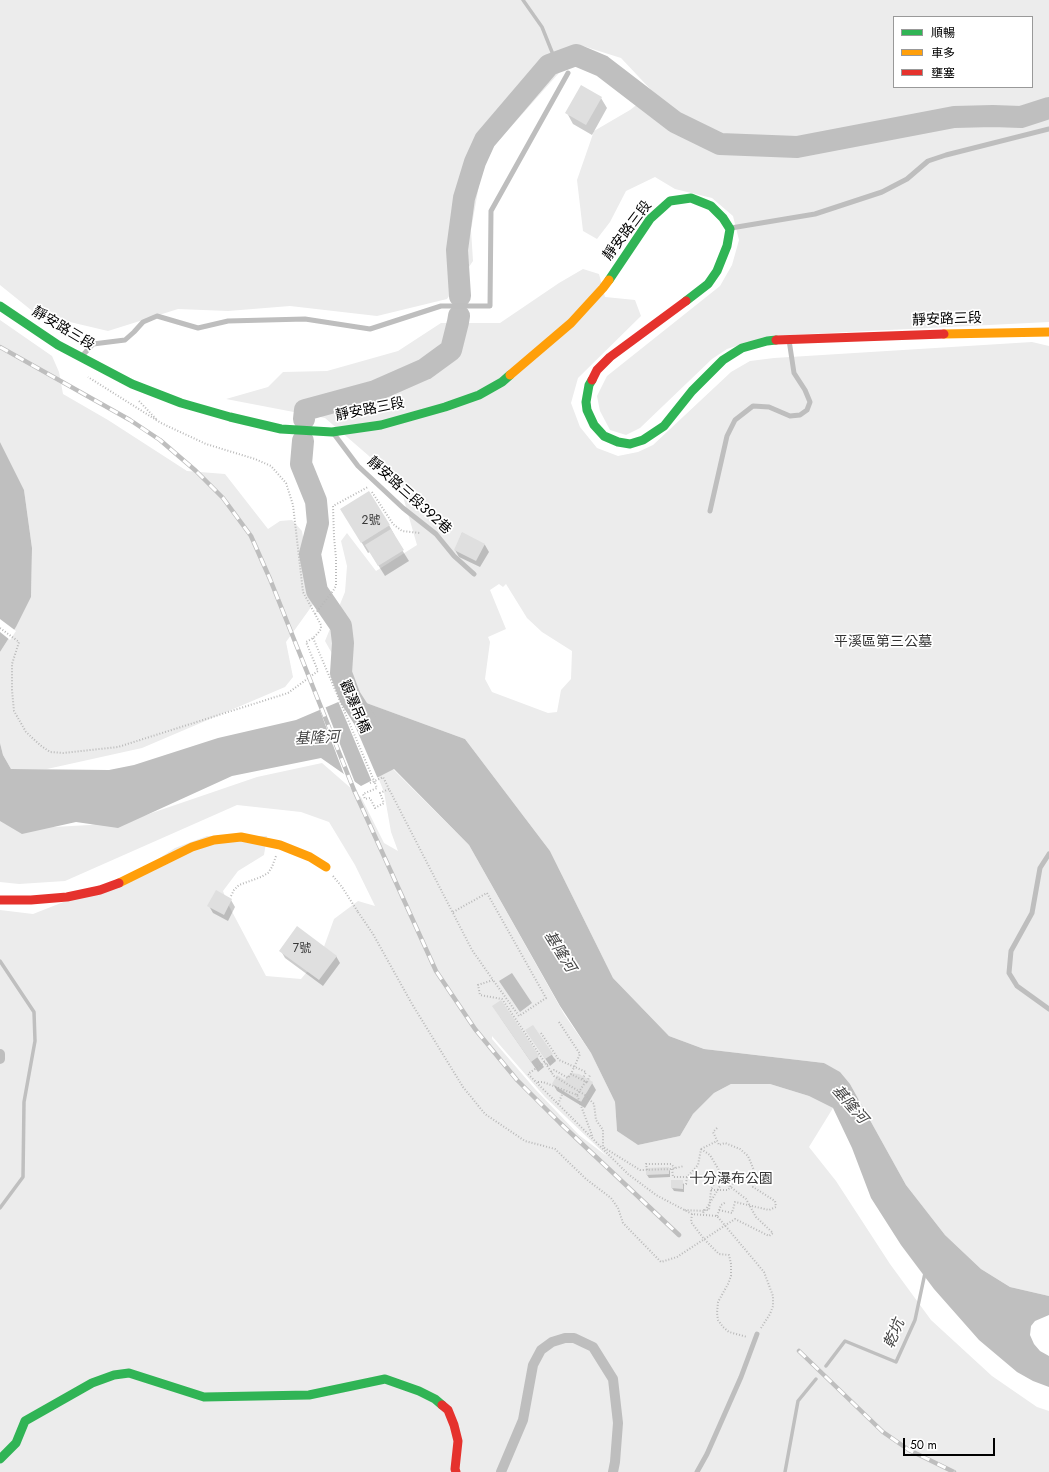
<!DOCTYPE html>
<meta charset="utf-8">
<style>
body{margin:0}
#map{position:relative;width:1049px;height:1472px;overflow:hidden;background:#fff;font-family:Jost,"Noto Sans TC",sans-serif}
canvas{display:block}
.legend{position:absolute;left:893px;top:16px;width:140px;height:72px;box-sizing:border-box;background:#fff;border:1px solid #999;margin:0;padding:5px 7px;list-style:none;font-size:12px;color:#000}
.legend li{display:flex;align-items:center;gap:8px;height:20px}
.legend b{width:20px;border:1px solid #999}
.scale{position:absolute;left:903px;top:1438px;width:92px;height:18px;box-sizing:border-box;border:2px solid #000;border-top:0;padding-left:5px;font-size:12px;line-height:14px;white-space:nowrap;color:#000;-webkit-text-stroke:3px #fff;paint-order:stroke}
</style>
<div id="map">
<canvas width="1049" height="1472"></canvas>
<ul class="legend">
<li><b style="height:5px;background:#30b455"></b>順暢</li>
<li><b style="height:5px;background:#ff9f0a"></b>車多</li>
<li><b style="height:5px;background:#e5322d"></b>壅塞</li>
</ul>
<div class="scale">50 m</div>
</div>
<script>
const ctx = document.querySelector('canvas').getContext('2d');
ctx.lineJoin = 'round';
function paint(path, color) { ctx.fillStyle = color; ctx.fill(path, 'evenodd'); }
const poly = rows => new Path2D(rows.map(r => 'M' + r).join(''));
function strokePath(path, color, width, dash) { ctx.strokeStyle = color; ctx.lineWidth = width; ctx.lineCap = dash ? 'butt' : 'round'; ctx.setLineDash(dash || []); ctx.stroke(path); }
function drawText(font, color, halo, rows, align = 'center') {
  ctx.font = font + ' Jost,"Noto Sans TC",sans-serif'; ctx.lineWidth = 3.5; ctx.setLineDash([]); ctx.textBaseline = 'middle'; ctx.strokeStyle = halo; ctx.fillStyle = color; for (const [text, x, y, turn = 0] of rows) {
    ctx.save(); ctx.translate(x, y); ctx.rotate((+turn || 0) * Math.PI / 180); ctx.textAlign = isNaN(turn) ? turn : align; if (halo) ctx.strokeText(text, 0, 0); ctx.fillText(text, 0, 0); ctx.restore();
  }
}
const green = poly([
 [0,0,1049,0,1049,322,768,336,727,349,712,359,640,428,626,435,610,430,600,411,597,396,607,376,720,286,732,265,739,240,733,216,712,198,675,189,655,177,626,191,610,222,597,239,583,231,577,180,594,131,630,110,653,92,621,58,583,46,484,157,471,230,473,261,447,299,377,316,290,306,228,311,178,309,108,331,36,314,0,285],
 [894,17,1032,17,1032,87,894,87],
 [583,269,599,274,605,297,635,300,641,316,578,378,571,403,580,427,597,448,618,456,638,452,653,445,731,372,750,361,774,358,1032,342,1049,346,1049,1296,1010,1287,981,1269,945,1235,906,1185,850,1084,824,1063,704,1049,669,1036,613,978,550,851,465,739,358,700,325,641,345,592,347,566,341,541,347,533,376,571,417,545,402,493,369,456,325,418,226,399,268,387,283,372,327,371,398,351,441,323,500,323,559,283],
 [499,584,503,587,506,584,527,618,542,632,572,651,571,679,561,690,557,712,548,713,492,692,485,679,490,642,488,637,506,629,490,590],
 [0,320,52,356,59,372,63,394,108,420,187,471,225,474,268,529,280,521,292,520,302,531,314,603,286,642,293,677,285,687,142,748,47,769,11,769,3,755,0,743,0,652,16,627,31,597,32,548,24,490,0,442],
 [322,763,361,797,384,843,398,851,391,832,384,792,378,777,393,769,469,845,564,1014,591,1053,615,1102,617,1131,638,1145,680,1136,693,1114,714,1093,731,1084,770,1084,809,1096,833,1108,809,1147,836,1181,890,1264,931,1320,992,1376,1037,1407,1049,1411,1049,1472,0,1472,0,910,33,914,94,890,149,865,175,848,207,836,267,836,264,855,238,871,223,891,228,904,266,976,301,979,321,955,334,919,358,901,375,906,355,865,329,822,301,812,237,805,65,881,19,884,0,882,0,820,53,827,90,825,140,817,257,777],
 [492,1036,545,1097,608,1157,579,1135,535,1089,492,1039]
]);
const water = poly([
 [0,442,24,490,32,548,31,597,16,627,0,652],
 [350,697,465,739,550,851,613,978,669,1036,704,1049,824,1063,840,1072,850,1084,906,1185,945,1235,981,1269,1010,1287,1049,1296,1049,1315,1035,1321,1031,1326,1030,1335,1034,1344,1040,1351,1049,1356,1049,1387,1033,1381,1017,1372,979,1340,934,1289,901,1245,871,1198,852,1148,833,1108,809,1096,770,1084,731,1084,714,1093,693,1114,680,1136,638,1145,617,1131,615,1102,591,1053,560,1006,469,845,394,769,361,786,321,758,232,776,118,828,76,822,22,834,0,821,0,743,3,755,11,769,109,770,134,765,218,738,296,720],
 [512,973,532,1003,520,1012,499,981]
]);
const pier = poly([
 [0,619,16,631,10,640,0,632],
 [343,698,378,779,372,782,338,701],
 [325,706,356,785,345,777,319,708]
]);
const shadow = poly([
 [601,98,607,108,592,135,573,124,567,113],
 [348,520,389,525,395,536,394,537,409,561,385,576,370,552,368,553],
 [462,533,485,545,489,552,480,567,459,557,455,550],
 [231,900,235,907,228,921,213,913,209,906],
 [281,951,336,956,340,963,323,986,285,958],
 [500,1002,544,1067,538,1072,500,1017],
 [531,1037,552,1055,556,1061,550,1066],
 [565,1081,592,1083,596,1090,585,1108,557,1091,553,1084],
 [668,1168,670,1171,670,1177,649,1178,647,1175,647,1169],
 [682,1181,684,1185,684,1192,674,1191,672,1188]
]);
const stream = poly([
 [523,0,542,27,556,62],
 [0,961,34,1012,35,1041,24,1102,23,1177,0,1208],
 [826,1366,845,1341,896,1362,915,1320,925,1273],
 [785,1472,798,1401,816,1379]
]);
const river = poly([
 [460,296,457,250,464,198,475,162,485,140,549,65,576,55,602,66,675,122,720,144,797,147,954,117,993,116,1021,117,1049,108],
 [304,419,305,410,375,391,425,369,451,350,458,322,459,316],
 [303,441,301,464,316,501,318,523,310,554,317,591,341,626,343,643,341,673,350,697,366,722]
]);
const building = poly([
 [581,85,602,97,586,125,565,113],
 [369,491,390,525,361,543,340,509],
 [391,529,404,550,378,566,365,545],
 [462,532,485,544,476,561,454,550],
 [216,890,232,899,224,915,207,906],
 [297,926,337,956,319,980,279,951],
 [501,1000,539,1056,531,1062,492,1006],
 [533,1025,553,1054,545,1059,525,1030],
 [572,1073,579,1074,593,1082,581,1102,552,1084,557,1075,565,1080,567,1076],
 [669,1167,669,1174,646,1175,646,1168],
 [671,1180,683,1180,683,1189,671,1188]
]);
const path = poly([
 [139,401,157,420],
 [372,492,393,524,402,531,420,533],
 [315,614,333,591,336,586,336,558,334,537,333,506,368,487],
 [0,628,19,642,12,664,12,690,14,711,26,732,40,745,50,752,63,753,118,747,288,693,318,671,306,642,313,638,318,633,321,629,321,625,303,592,293,505,286,483,271,466,255,459,206,444,161,423,88,377],
 [370,783,383,777,389,789],
 [375,783,377,788,363,794,365,799,370,798,375,808,384,803,380,793,389,789,472,950,493,980,478,985,480,995,502,999,554,1076,585,1095,594,1104,596,1120,603,1130,603,1147,640,1170,672,1169,684,1166],
 [333,876,342,887,358,912],
 [231,896,234,890,239,885,261,877,268,873,272,867,276,856],
 [453,912,487,893,546,998,519,1016,493,980],
 [559,1022,580,1054,571,1074],
 [541,1033,559,1060,586,1072,582,1080],
 [545,1062,528,1074,628,1174,656,1195,692,1214,717,1216,764,1272,773,1296,773,1306,770,1314,761,1328],
 [547,1065,557,1058],
 [551,1072,554,1070,568,1078,571,1074,588,1083],
 [538,1082,543,1082,577,1095,593,1138],
 [587,1082,590,1075],
 [577,1095,586,1081],
 [558,1104,564,1090],
 [717,1128,713,1132,719,1145,725,1143,740,1149,748,1156,758,1180,753,1187,775,1201,776,1207,769,1210,735,1202,732,1213,719,1210],
 [701,1149,710,1155,720,1172,711,1190,709,1210,704,1210,703,1215],
 [701,1149,717,1141],
 [672,1169,673,1177,687,1177,698,1165,701,1149],
 [647,1170,646,1164,671,1164,675,1168],
 [720,1172,735,1181],
 [683,1185,686,1184,687,1177],
 [711,1190,728,1190,735,1181,754,1172],
 [692,1214,691,1222,704,1239,719,1254,729,1255,731,1264,731,1276,728,1284,718,1302,717,1313,718,1320,723,1327,729,1332,747,1337],
 [717,1216,721,1205,726,1202]
]);
const lane = poly([
 [731,228,815,214,882,192,907,179,928,161,946,155,1049,129],
 [82,356,93,344,125,340,134,332,143,322,157,316,198,328,228,321,305,319,370,329,441,306,490,306,491,211,568,73],
 [334,434,358,466,403,508,436,534,454,556,474,574],
 [710,511,727,436,735,420,753,406,769,407,790,416,800,415,807,410,810,402,805,390,794,373,789,340],
 [1049,854,1040,868,1032,913,1011,951,1009,973,1017,986,1049,1009],
 [697,1472,707,1454,741,1377,757,1334]
]);
const street = poly([
 [0,1054,0,1059],
 [501,1472,523,1420,533,1365,541,1350,552,1342,565,1338,574,1338,593,1347,613,1379,618,1423,615,1462,613,1472]
]);
const fast = poly([
 [609,280,650,219,670,201,691,198,711,206,723,218,730,229,727,246,717,271,708,284,686,301],
 [0,306,58,345,132,384,181,403,230,417,281,429,332,432,381,425,445,407,479,395,502,382,510,375],
 [592,380,589,385,586,402,587,410,594,425,604,436,618,442,630,444,643,440,664,426,692,391,723,360,742,348,767,341,776,340],
 [0,1459,16,1443,25,1421,92,1383,114,1375,129,1373,204,1397,309,1395,385,1379,419,1391,435,1399,442,1405]
]);
const slow = poly([
 [944,334,1049,332],
 [510,375,571,323,603,288,609,280],
 [119,883,192,847,214,840,241,837,280,845,310,857,326,867]
]);
const jam = poly([
 [776,340,944,334],
 [592,380,597,370,610,357,686,301],
 [0,900,31,900,67,897,100,890,119,883],
 [442,1405,448,1410,454,1425,458,1441,455,1469,456,1472]
]);
const rail = poly([
 [0,347,130,420,160,440,196,471,223,498,251,536,270,579,354,790,436,971,475,1029,517,1080,560,1123,679,1235],
 [799,1351,883,1432,909,1450,954,1472]
]);
const pathBridge = poly([
 [313,638,375,783],
 [358,912,373,934,412,1004,463,1087,485,1114,525,1141,555,1149,586,1179,611,1198,618,1208,623,1223,661,1262,677,1257,735,1219,769,1236,773,1233,756,1217,746,1199,723,1181,705,1211,683,1210]
]);
const numberNames = [
 ["2號",371,521],
 ["7號",302,949]
];
const streetNames = [
 ["靜安路三段",628,231,-53],
 ["靜安路三段",947,320,-2],
 ["靜安路三段",63,329,31],
 ["靜安路三段",370,410,-11],
 ["靜安路三段392巷",409,496,42],
 ["觀瀑吊橋",354,707,67]
];
const parkNames = [
 ["平溪區第三公墓",883,643],
 ["十分瀑布公園",731,1180]
];
const waterNames = [
 ["基隆河",317,739,-3],
 ["基隆河",559,952,58],
 ["基隆河",849,1105,49],
 ["乾坑",895,1334,-67]
];
paint(green, '#ececec');
paint(water, '#bfbfbf');
paint(pier, '#fff');
paint(shadow, '#0003');
strokePath(stream, '#bfbfbf', 3.5);
strokePath(river, '#bfbfbf', 22);
paint(building, '#dfdfdf');
strokePath(path, '#b9b9b9', 2, [1, 2]);
strokePath(lane, '#bebebe', 5);
strokePath(street, '#bebebe', 10);
strokePath(fast, '#30b455', 9);
strokePath(slow, '#ff9f0a', 9);
strokePath(jam, '#e5322d', 9);
strokePath(rail, '#bebebe', 4.5);
strokePath(rail, '#fff', 3, [9]);
strokePath(pathBridge, '#b9b9b9', 2, [1, 2]);
drawText('12px', '#383838', null, numberNames);
drawText('14px', '#000', '#fff', streetNames);
drawText('14px', '#333', '#fff', parkNames);
drawText('italic 15px', '#444', '#fff', waterNames);
</script>
